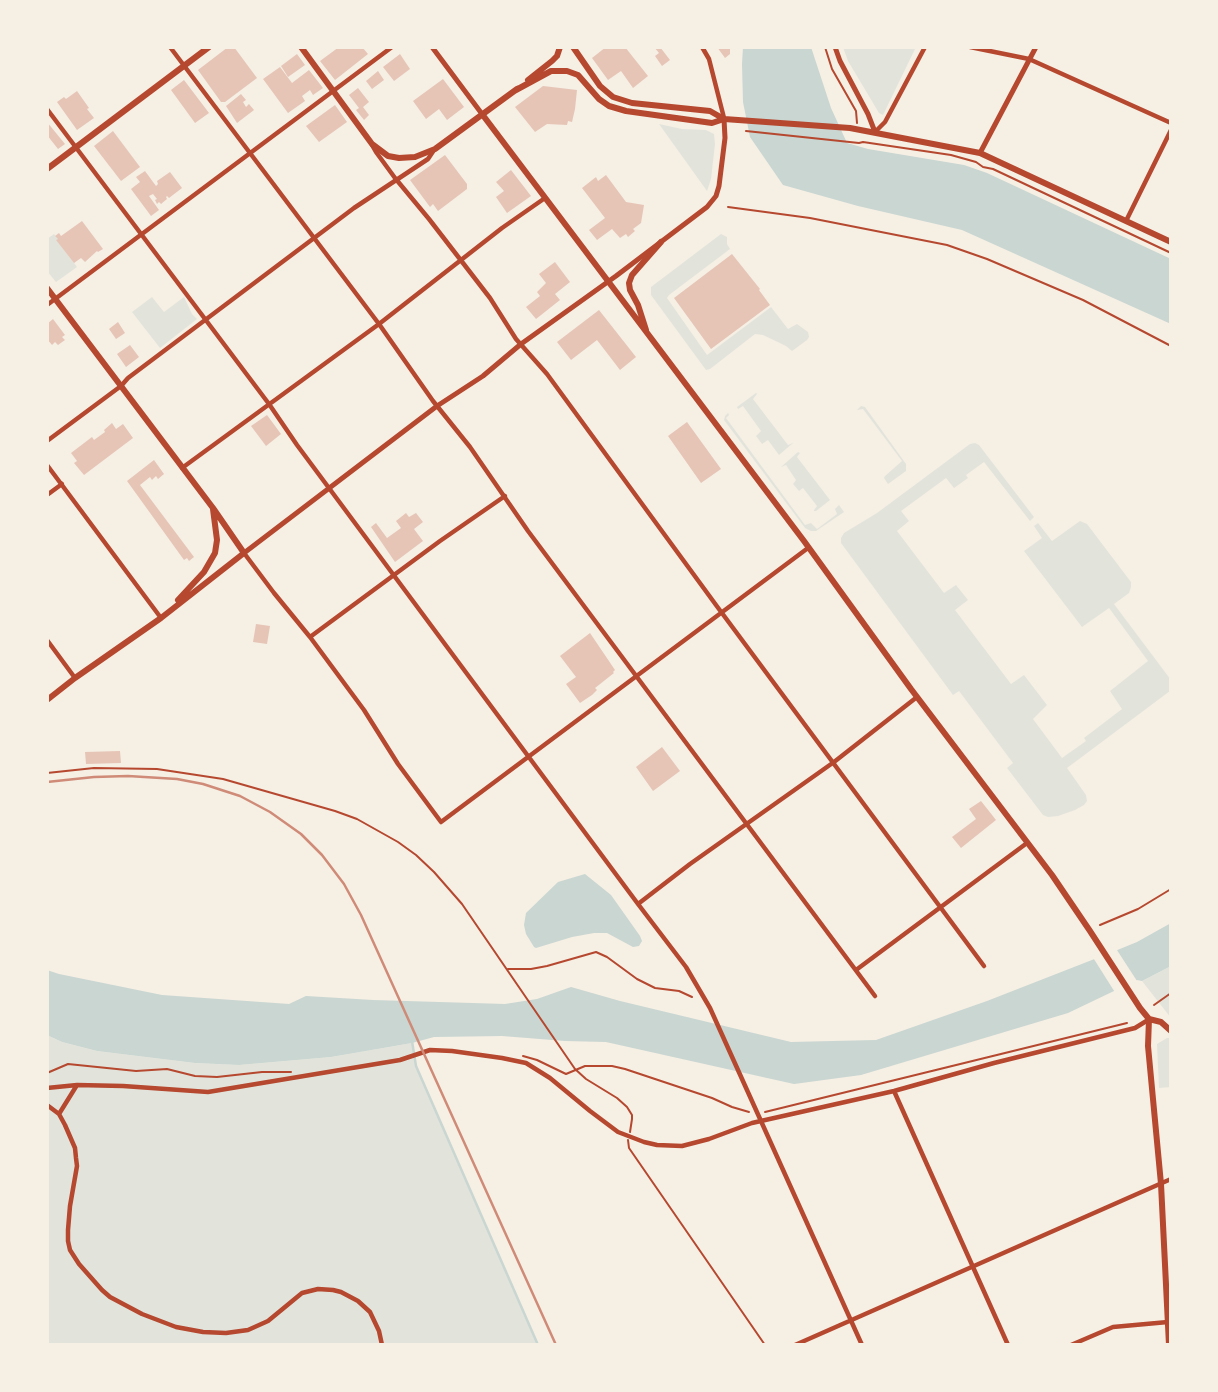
<!DOCTYPE html>
<style>
body{margin:0}
#map{position:relative;width:1218px;height:1392px;overflow:hidden;background:#f6efe4;font-family:"Fira Sans",sans-serif}
canvas{display:block}
.frame{position:absolute;inset:0;border:49px solid #f6efe4;pointer-events:none}
</style>
<div id="map">
<canvas width="1218" height="1392"></canvas>
<div class="frame"></div>
</div>
<script>
const ctx = document.querySelector('canvas').getContext('2d');
ctx.lineJoin = 'round';
function paint(path, color) { ctx.fillStyle = color; ctx.fill(path, 'evenodd'); }
const poly = rows => new Path2D(rows.map(r => 'M' + r).join(''));
function strokePath(path, color, width, dash) { ctx.strokeStyle = color; ctx.lineWidth = width; ctx.lineCap = dash ? 'butt' : 'round'; ctx.setLineDash(dash || []); ctx.stroke(path); }
const green = poly([
 [843,47,916,47,883,115,879,113,848,61],
 [659,124,682,129,706,130,714,134,715,144,711,179,707,191],
 [54,234,58,239,57,240,77,267,56,282,47,271,47,239],
 [721,234,727,237,727,244,730,249,669,295,667,298,707,355,771,307,788,329,797,324,808,332,809,337,807,340,792,351,786,346,763,335,755,334,710,369,706,370,651,295,651,287],
 [152,297,164,312,184,297,192,314,197,319,160,348,132,312],
 [756,393,757,394,753,399,788,445,793,443,779,455,768,440,762,444,756,436,761,431,743,406,738,409,737,407],
 [861,406,865,407,906,464,906,471,888,484,884,478,885,476,902,461,863,409,857,410],
 [728,413,729,415,726,418,805,525,811,523,817,529,837,514,835,509,839,505,844,512,816,531,811,531,805,528,724,420,725,416],
 [975,443,979,445,1034,517,1030,521,984,462,966,475,968,478,954,488,946,478,901,511,909,521,897,531,944,593,956,585,968,600,955,610,1011,684,1024,675,1047,705,1033,719,1062,758,1086,741,1084,738,1122,709,1110,691,1148,661,1109,608,1082,627,1024,551,1042,538,1034,526,1038,523,1052,541,1080,521,1087,524,1131,582,1131,587,1129,593,1114,604,1171,680,1170,691,1067,768,1086,795,1087,801,1084,805,1075,810,1058,816,1048,817,1043,815,1007,768,1013,763,959,691,953,695,841,543,841,538,844,533,877,513,970,444],
 [798,452,800,453,797,457,830,500,816,511,814,511,814,510,817,506,803,488,799,491,793,484,796,480,786,465,781,467],
 [1171,966,1171,1018,1142,981],
 [47,1035,62,1042,97,1051,195,1063,239,1065,331,1057,412,1043,416,1066,538,1345,47,1345],
 [1167,1038,1171,1038,1171,1087,1159,1088,1157,1044]
]);
const water = poly([
 [743,47,811,47,831,108,847,143,868,149,964,165,987,173,1171,259,1171,324,962,230,858,206,783,185,750,137,743,102,742,64],
 [585,874,611,895,640,936,642,941,639,946,633,947,607,933,594,933,572,937,536,948,534,947,526,934,524,925,526,913,558,882],
 [1171,923,1171,966,1142,981,1137,980,1068,1013,861,1075,794,1084,606,1042,565,1041,502,1036,434,1037,412,1043,331,1057,239,1065,195,1063,97,1051,62,1042,47,1035,47,970,59,974,162,995,289,1004,306,996,373,1000,505,1004,537,999,571,987,620,1001,791,1042,876,1040,987,1001,1115,951,1137,942]
]);
const pier = poly([
 [1115,947,1139,984,1116,994,1092,956]
]);
const stream = poly([
 [412,1041,416,1066,538,1345]
]);
const building = poly([
 [228,47,234,47,257,78,225,102,221,102,198,70],
 [339,47,362,47,368,54,335,80,320,61],
 [606,47,625,47,648,76,633,88,621,71,608,80,592,58],
 [654,47,660,47,670,60,662,66,655,56,659,53],
 [717,47,730,47,730,54,725,58],
 [297,54,305,65,288,77,281,66],
 [400,54,410,69,394,81,383,67],
 [280,67,292,83,309,70,323,88,313,95,310,90,302,96,305,101,288,113,263,79],
 [378,71,384,80,372,89,366,81],
 [443,79,464,107,447,120,439,109,426,119,413,101],
 [184,80,209,113,195,123,171,90],
 [543,86,577,90,575,109,572,122,568,121,567,125,547,124,535,132,515,107],
 [358,88,369,102,363,107,369,115,364,120,356,110,359,108,349,95],
 [77,91,89,108,87,109,94,118,77,130,57,102,64,97,66,99],
 [241,94,246,100,243,102,246,107,249,104,254,110,237,123,226,106],
 [335,105,347,122,319,142,306,126],
 [47,122,65,144,58,149,47,135],
 [113,131,140,167,121,181,94,146],
 [445,155,467,184,467,189,438,211,433,204,430,207,410,180],
 [511,170,531,196,507,213,496,197,504,191,496,182],
 [145,171,156,186,158,184,157,181,170,172,182,188,169,198,167,196,166,197,167,199,161,204,159,202,157,204,155,200,157,199,153,194,149,196,159,210,151,216,131,189,140,182,136,177],
 [606,175,626,202,644,205,641,223,633,229,635,231,628,237,626,234,620,238,612,229,597,240,589,230,605,218,582,188,596,177,598,181],
 [82,221,103,249,98,252,97,251,85,262,81,258,74,263,56,240,58,239,55,236,59,233,61,236],
 [732,254,760,289,759,290,770,305,711,349,674,298],
 [555,262,570,282,555,294,560,300,536,319,526,307,540,296,537,292,546,283,539,274],
 [599,310,636,357,620,370,597,340,571,360,557,342],
 [53,319,65,335,62,337,65,340,58,345,55,342,52,345,47,339,47,324],
 [118,322,125,333,116,339,109,329],
 [130,345,139,357,126,367,117,354],
 [267,415,281,434,266,446,251,426],
 [687,422,721,469,701,483,668,436],
 [112,423,116,429,123,424,133,438,84,475,74,463,77,461,71,453,92,437,94,440,105,432,104,430],
 [154,460,164,474,158,479,156,476,152,480,150,477,140,485,194,557,189,561,187,558,184,560,127,481],
 [406,513,409,517,416,513,423,522,414,529,423,541,395,562,371,527,376,523,387,538,401,528,396,521],
 [256,624,270,626,267,644,253,642],
 [590,633,615,670,613,672,614,673,595,688,597,690,592,695,580,703,566,684,576,677,560,656],
 [662,747,680,771,653,791,636,767],
 [120,751,121,763,86,764,85,752],
 [981,801,996,820,961,848,952,837,976,819,969,809]
]);
const path = poly([
 [825,47,832,69,856,111,857,123],
 [746,131,859,143,863,142,951,155,976,162,983,167,993,169,1171,253],
 [728,207,810,218,947,245,987,259,1083,300,1171,346],
 [47,773,94,768,157,769,223,779,335,811,357,819,398,842,416,855,434,872,462,904,575,1069,586,1079,617,1098,627,1107,632,1115,632,1119,630,1132],
 [1100,925,1138,909,1171,889],
 [508,969,531,969,547,966,596,952,607,957,637,979,655,988,679,991,692,997],
 [1154,1005,1171,993],
 [523,1056,537,1060,566,1074,585,1066,612,1066,625,1069,712,1098,732,1107,749,1112],
 [47,1073,68,1064,136,1071,167,1069,195,1076,217,1077,262,1072,291,1072],
 [765,1112,1127,1023],
 [628,1140,629,1148,765,1345]
]);
const minor = poly([
 [170,47,379,324,433,401,470,447,528,531,875,996],
 [702,47,709,59,724,118],
 [970,47,1029,59,1171,123],
 [47,109,269,404,297,445,638,904,686,967,710,1008,862,1345],
 [875,132,885,122,925,47],
 [372,145,376,152,395,178,429,219,490,298,516,339,547,374,716,605,984,966],
 [1126,221,1171,130],
 [47,305,392,47],
 [47,441,121,386,128,378,354,208,428,159,434,150],
 [47,465,161,618],
 [182,468,379,324,502,228,545,198],
 [47,495,62,484],
 [244,553,274,593,310,637,364,710,398,764,441,822,808,548],
 [310,637,440,541,505,496],
 [47,640,75,678],
 [638,904,690,864,834,762,917,697],
 [856,970,1027,843],
 [47,1088,77,1085,123,1086,208,1092,400,1060,430,1050,452,1051,502,1058,526,1063,550,1078,590,1111,618,1132,644,1142,657,1145,682,1146,709,1139,752,1123,894,1091,994,1063,1135,1028,1148,1020],
 [894,1091,1008,1345],
 [47,1105,59,1114,65,1125,75,1148,76,1158,77,1166,70,1206,68,1230,68,1241,70,1250,79,1264,102,1290,110,1297,142,1314,176,1327,203,1332,226,1333,248,1330,268,1321,302,1293,318,1289,333,1290,341,1292,358,1301,370,1312,379,1331,382,1345],
 [59,1114,77,1085],
 [795,1345,1171,1179],
 [1071,1345,1113,1327,1168,1322]
]);
const tertiary = poly([
 [432,47,482,114],
 [835,47,840,61,868,114,875,132],
 [980,153,1036,47],
 [244,553,437,406,483,376,521,344,616,276,707,207,716,196,719,186,725,138,724,119]
]);
const secondary = poly([
 [301,47,372,144,388,156,399,158,415,157,435,149,517,89],
 [573,47,600,86,613,97,632,103,710,111,724,119],
 [528,80,552,61,557,56,560,47],
 [516,90,551,71,567,71,578,75,599,99,609,106,626,111,712,123,724,119,850,128,980,153,1171,242],
 [482,114,804,541,911,689,1052,875,1090,931,1140,1008,1149,1019,1161,1022,1171,1031],
 [47,169,209,47],
 [47,288,213,508,244,553,161,618,75,678,47,700],
 [646,330,638,305,630,290,629,283,632,275,661,242],
 [178,600,204,572,215,553,217,540,213,509],
 [1149,1019,1148,1046,1161,1184,1169,1345]
]);
const rail = poly([
 [47,782,94,777,128,776,177,779,203,784,240,796,270,812,301,834,322,855,344,884,361,915,556,1345]
]);
paint(green, '#e2e4dc');
paint(water, '#c9d6d2');
paint(pier, '#f6efe4');
strokePath(stream, '#c9d6d2', 2.5);
paint(building, '#e6c5b7');
strokePath(path, '#b5482f', 2);
strokePath(minor, '#b5482f', 4.5);
strokePath(tertiary, '#b5482f', 5);
strokePath(secondary, '#b5482f', 6);
strokePath(rail, '#cf8b77', 2.5);
</script>
